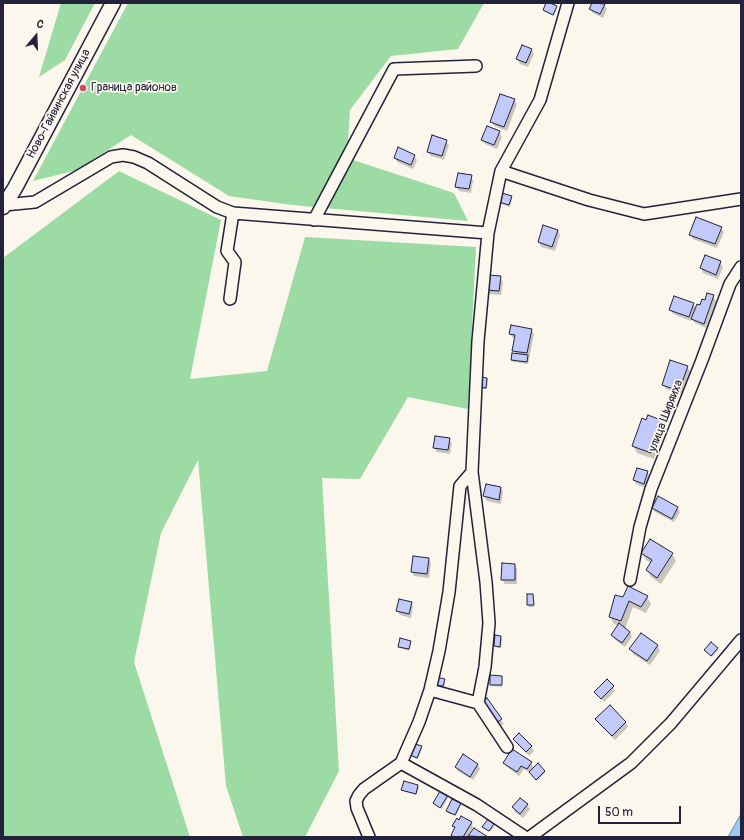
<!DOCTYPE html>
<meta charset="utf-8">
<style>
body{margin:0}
#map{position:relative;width:744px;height:840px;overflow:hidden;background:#fbf7ec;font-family:Pangolin,sans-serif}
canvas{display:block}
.frame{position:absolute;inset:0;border:4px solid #22223b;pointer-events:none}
.north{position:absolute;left:16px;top:16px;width:40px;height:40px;-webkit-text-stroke:3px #fbf7ec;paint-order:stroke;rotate:19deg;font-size:11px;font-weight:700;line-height:16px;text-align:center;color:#22223b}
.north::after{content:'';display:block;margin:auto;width:14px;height:18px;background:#22223b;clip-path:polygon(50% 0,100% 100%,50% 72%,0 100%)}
.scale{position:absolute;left:598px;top:806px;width:83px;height:18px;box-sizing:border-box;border:2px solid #22223b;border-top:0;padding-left:5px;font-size:12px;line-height:14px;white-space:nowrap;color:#22223b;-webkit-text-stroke:3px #fbf7ec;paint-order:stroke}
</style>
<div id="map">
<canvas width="744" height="840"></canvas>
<div class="frame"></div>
<div class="north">С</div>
<div class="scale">50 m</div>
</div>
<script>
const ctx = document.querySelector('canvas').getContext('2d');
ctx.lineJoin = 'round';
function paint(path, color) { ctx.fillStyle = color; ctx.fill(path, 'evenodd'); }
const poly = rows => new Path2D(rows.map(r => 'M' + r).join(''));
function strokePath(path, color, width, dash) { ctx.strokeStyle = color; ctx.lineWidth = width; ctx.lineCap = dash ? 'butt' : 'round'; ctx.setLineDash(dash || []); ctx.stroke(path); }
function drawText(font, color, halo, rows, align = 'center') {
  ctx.font = font + ' Pangolin,sans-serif'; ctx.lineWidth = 3.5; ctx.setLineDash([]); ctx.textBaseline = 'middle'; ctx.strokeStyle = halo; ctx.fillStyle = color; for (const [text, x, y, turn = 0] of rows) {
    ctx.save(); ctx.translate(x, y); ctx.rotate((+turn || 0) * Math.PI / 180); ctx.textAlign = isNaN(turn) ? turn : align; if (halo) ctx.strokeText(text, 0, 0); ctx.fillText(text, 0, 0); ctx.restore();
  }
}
const green = poly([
 [61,3,95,3,65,60,39,77],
 [128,3,484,3,458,49,391,56,350,110,347,158,454,193,468,221,292,205,229,196,131,135,77,170,33,181],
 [119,171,221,220,190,379,267,371,305,237,476,247,468,409,408,397,360,479,322,478,339,771,305,837,243,837,226,786,198,460,161,533,134,662,190,837,3,837,3,258]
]);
const water = poly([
 [741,814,741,837,728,837,741,814]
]);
const shadow = poly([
 [547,3,556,7,557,8,554,16,545,12,544,10],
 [593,3,600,3,604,5,607,9,603,18,593,13,590,9],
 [531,49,534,54,528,67,520,64,517,59],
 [514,100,517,104,507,131,494,126,491,121],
 [499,132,502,137,497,149,485,144,482,140],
 [446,141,449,145,444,160,431,156,428,152],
 [414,155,417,160,413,169,397,162,395,158],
 [471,176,473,181,471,193,459,191,456,187],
 [511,197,512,199,510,207,501,204,500,202],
 [544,226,558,230,560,235,555,251,541,247,539,242],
 [721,228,724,232,717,248,693,239,690,235],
 [706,256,720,262,723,267,718,279,703,273,701,268],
 [500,277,503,282,501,295,489,294,487,290],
 [713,296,716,301,706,328,695,323,692,319,691,321,673,314,670,309,693,304,696,309,705,301],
 [531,330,534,334,528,364,513,362,512,360,512,354,516,354,514,350,516,339,513,338,510,334],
 [687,367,690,371,682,394,666,389,663,384],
 [487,378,488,380,487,389,482,389,481,387],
 [662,421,666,428,654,459,637,453,633,446],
 [449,439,452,444,450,454,437,452,434,448],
 [647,472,650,477,646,488,636,484,634,480],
 [501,488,503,492,501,504,487,501,484,496],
 [677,507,680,512,674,522,655,512,653,508],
 [642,553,672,554,676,561,661,584,651,577,647,570,651,563,646,560],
 [414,557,429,559,431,563,429,578,414,576,412,572],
 [514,565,517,569,517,584,505,584,502,580],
 [533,595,534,607,529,607,528,605],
 [647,597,651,604,646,613,633,607,625,629,630,632,632,637,625,647,615,640,612,635,619,626,614,624,610,617,623,598],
 [411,603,413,607,411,618,400,615,397,611],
 [641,634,658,646,660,651,650,665,633,654,631,649],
 [501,637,502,638,501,648,496,647,495,646],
 [410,642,411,644,409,651,400,648,399,646],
 [717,649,718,650,712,657,707,652],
 [501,677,502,687,492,686,491,684],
 [444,680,445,682,444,688,436,686,435,684],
 [613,687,615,691,604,702,595,692],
 [487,700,504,724,499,727],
 [610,707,626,723,628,727,615,740,599,724,597,719],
 [514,739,531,747,534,751,529,756,517,743],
 [421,747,422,749,418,759,412,757,411,755],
 [463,755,478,765,480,769,473,780,458,771,456,767],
 [504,763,531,763,534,769,544,771,545,773,537,781,530,773,524,769,519,776,507,767],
 [418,786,419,788,416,795,403,791,402,790],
 [447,796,448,798,442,809,435,805,434,803],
 [520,799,527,805,530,809,523,818,515,812,513,807],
 [460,804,461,805,456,816,448,813,447,811],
 [471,822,473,827,469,834,471,835,475,829,486,837,469,837,468,835,467,837,453,837,452,835,455,829,454,826],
 [493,825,494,827,490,832,485,829]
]);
const building = poly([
 [546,3,550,3,557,6,553,15,543,10,546,3],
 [592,3,605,4,600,14,589,9,592,3],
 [522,45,532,49,526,63,516,59,522,45],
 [500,94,515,99,504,127,490,122,500,94],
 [487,126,500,131,494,145,481,140,487,126],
 [432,135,447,140,442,156,427,152,432,135],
 [398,147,415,155,411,165,394,158,398,147],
 [458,173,472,175,469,189,455,187,458,173],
 [502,193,512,196,509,205,499,202,502,193],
 [696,217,722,227,715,244,689,235,696,217],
 [543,225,558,230,552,247,538,242,543,225],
 [705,255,721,261,716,275,700,268,705,255],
 [488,275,501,276,499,291,486,290,488,275],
 [707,293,714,295,704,324,691,319,697,304,700,305,702,299,705,300,707,293],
 [674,296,694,303,689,317,669,310,674,296],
 [511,325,532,329,527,353,512,351,515,335,509,334,511,325],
 [512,353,528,355,527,362,511,360,512,353],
 [670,360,688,366,679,391,662,385,670,360],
 [481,377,487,378,486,388,479,387,481,377],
 [648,415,663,421,651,453,632,446,642,418,646,420,648,415],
 [435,436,450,438,448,450,433,448,435,436],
 [637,468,648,471,644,484,633,480,637,468],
 [486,484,501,487,499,500,483,496,486,484],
 [658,496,678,507,672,519,652,508,658,496],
 [650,539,673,553,657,578,646,570,652,560,641,553,650,539],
 [413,556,429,558,427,574,411,572,413,556],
 [502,563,515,564,515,580,501,580,502,563],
 [628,586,648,596,641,607,629,601,621,621,609,617,615,595,623,597,628,586],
 [527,594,533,594,534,605,527,605,527,594],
 [399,599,412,602,409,614,396,611,399,599],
 [619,623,630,632,622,643,611,635,619,623],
 [641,633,658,645,647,661,629,649,641,633],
 [495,635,501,636,500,647,494,646,495,635],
 [400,638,411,641,409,649,398,647,400,638],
 [711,642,718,648,711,656,704,650,711,642],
 [490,675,502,676,502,685,490,685,490,675],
 [436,677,445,679,443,686,434,685,436,677],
 [607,679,614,686,601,699,594,692,607,679],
 [487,698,502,719,496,723,481,703,487,698],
 [610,705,626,722,612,736,595,719,610,705],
 [519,733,532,746,526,752,513,739,519,733],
 [415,744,422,746,417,758,410,755,415,744],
 [512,749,532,762,527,769,521,766,517,772,503,763,512,749],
 [463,754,478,764,470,777,455,767,463,754],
 [538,763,545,771,536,780,529,772,538,763],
 [404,781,418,785,416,794,401,790,404,781],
 [440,791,448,795,440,808,433,803,440,791],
 [520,798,528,804,520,814,512,807,520,798],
 [452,799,461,803,455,815,446,811,452,799],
 [461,816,472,822,463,837,454,837,451,835,455,827,452,826,457,818,459,820,461,816],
 [488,819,494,824,489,831,482,827,488,819],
 [474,828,488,837,468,836,474,828]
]);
const minor = poly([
 [501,171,589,200,644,214,741,199],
 [4,205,35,202,111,157,123,155,134,157,148,163,217,207,233,213,488,233],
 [314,220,394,69,476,66],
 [230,299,235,262,227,251,233,213],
 [472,472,486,582,489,623,485,667,478,703,507,747],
 [630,580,640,527,651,489,702,360,730,284,741,267],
 [430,690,478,703],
 [369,837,357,808,356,801,359,795,364,789,401,763],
 [525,837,477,805,401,763,419,722,430,690,439,651,449,592,460,486,472,472,478,341,488,233,501,171,540,100,568,3],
 [530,837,631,763,671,723,741,640]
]);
const major = poly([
 [3,207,15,188,113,3]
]);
const markers = [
 [83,88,4,"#d1495b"]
];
const poiNames = [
 ["Граница районов",91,88]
];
const streetNames = [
 ["Ново-Гайвинская улица",59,104,-62],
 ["улица Ширяиха",666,416,-69]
];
paint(green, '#9cdba4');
paint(water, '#9ccaf7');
strokePath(water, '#6b87ac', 1);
paint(shadow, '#0003');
paint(building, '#c2cafb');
strokePath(building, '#22223b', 1);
strokePath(minor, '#22223b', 14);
strokePath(major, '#22223b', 17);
strokePath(minor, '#fbf7ec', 11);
strokePath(major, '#fbf7ec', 14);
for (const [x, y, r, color] of markers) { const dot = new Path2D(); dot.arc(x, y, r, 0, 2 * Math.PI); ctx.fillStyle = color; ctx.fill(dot); strokePath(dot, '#fbf7ec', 1.5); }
drawText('12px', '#22223b', '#fbf7ec', poiNames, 'left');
drawText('12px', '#22223b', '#fbf7ec', streetNames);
</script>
